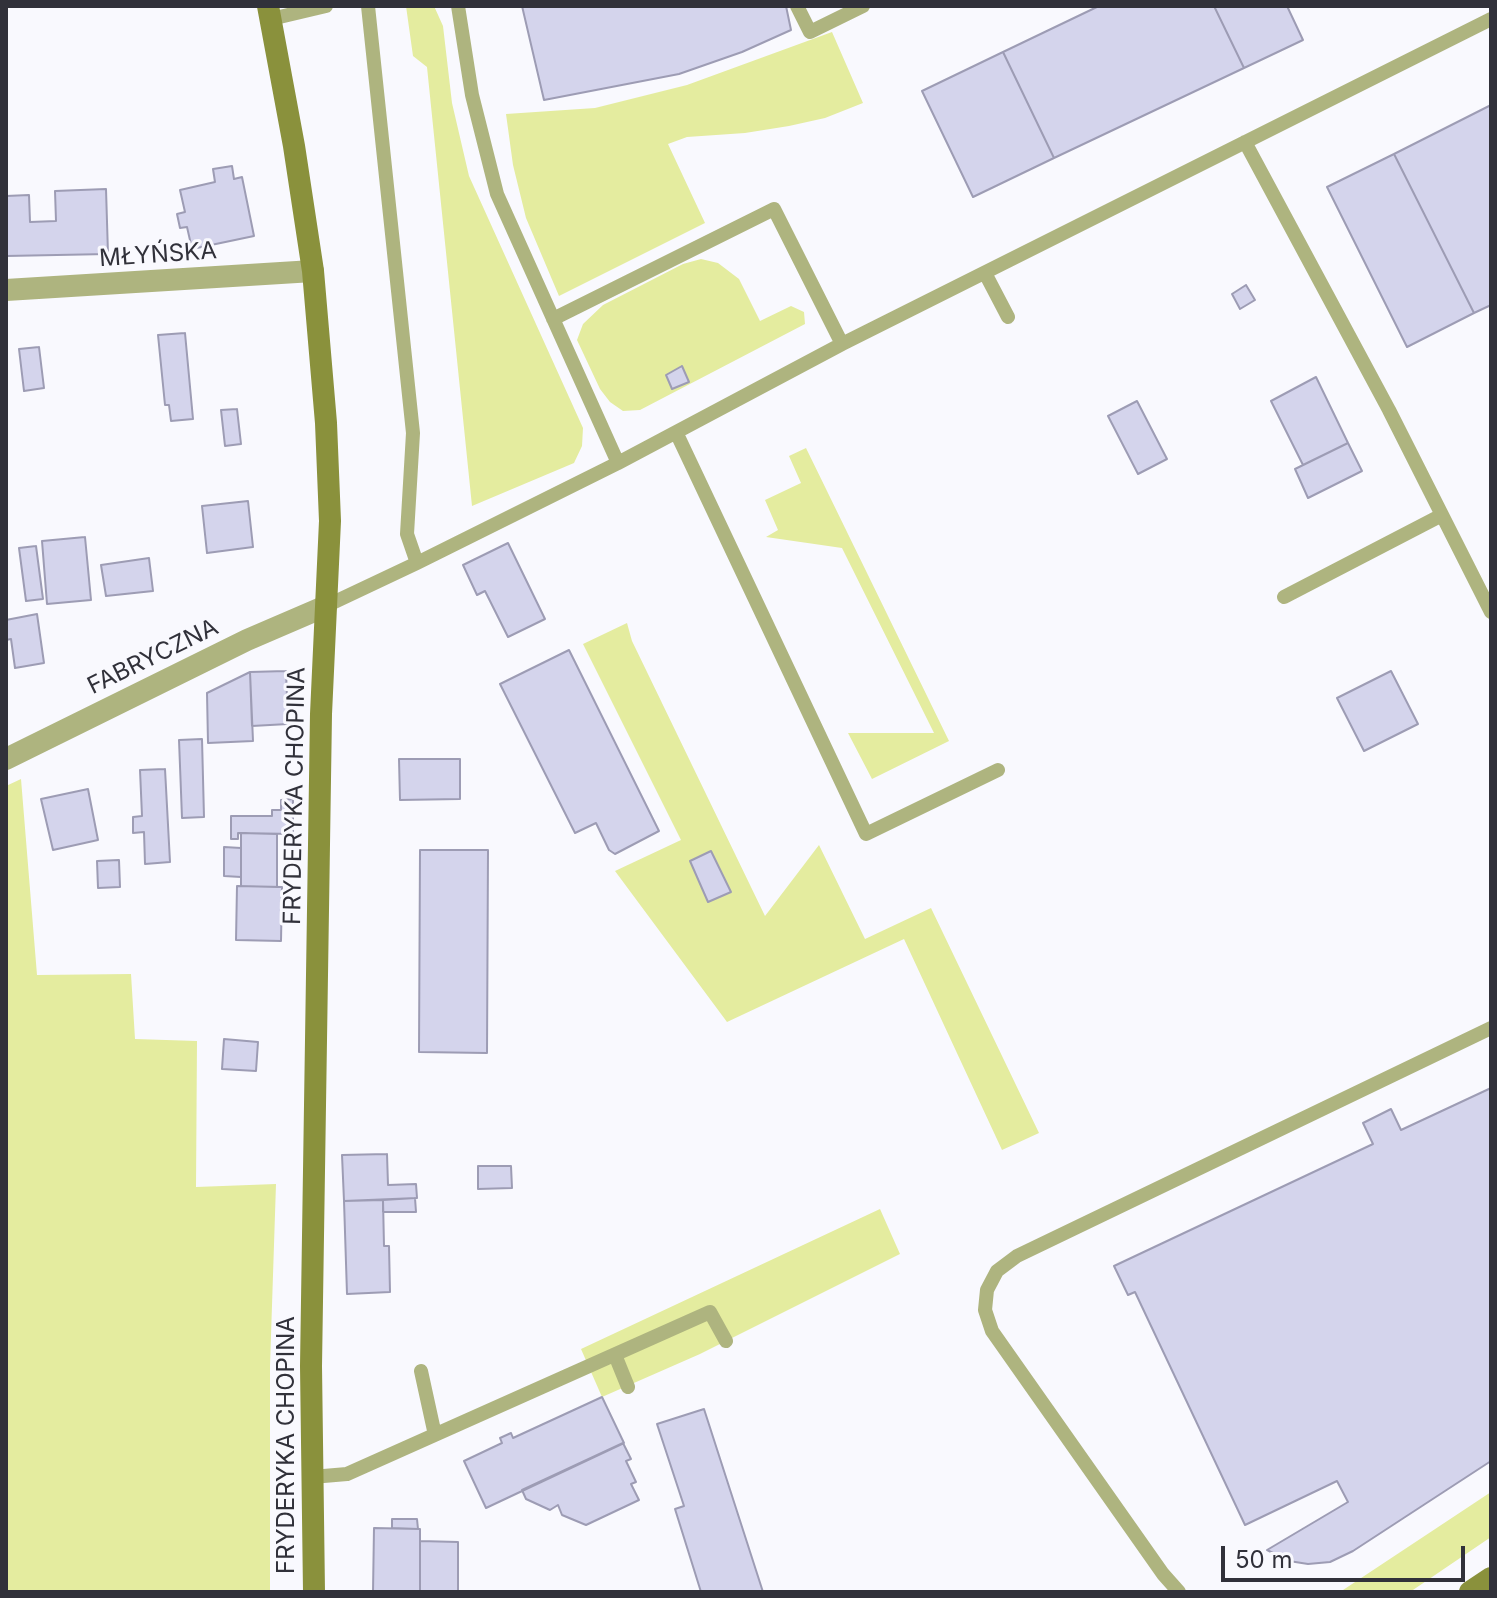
<!DOCTYPE html>
<meta charset="utf-8">
<style>
body{margin:0}
#map{position:relative;width:1497px;height:1598px;overflow:hidden;background:#f9f9fe;font-family:Inter,sans-serif}
canvas{display:block}
.frame{position:absolute;inset:0;border:8px solid #31313a;pointer-events:none}
.scale{position:absolute;left:1221px;top:1546px;width:244px;height:36px;box-sizing:border-box;border:4px solid #31313a;border-top:0;padding-left:10px;font-size:24px;line-height:28px;white-space:nowrap;color:#31313a;-webkit-text-stroke:6px #f9f9fe;paint-order:stroke}
</style>
<div id="map">
<canvas width="1497" height="1598"></canvas>
<div class="frame"></div>
<div class="scale">50 m</div>
</div>
<script>
const ctx = document.querySelector('canvas').getContext('2d');
ctx.lineJoin = 'round';
function paint(path, color) { ctx.fillStyle = color; ctx.fill(path, 'evenodd'); }
const poly = rows => new Path2D(rows.map(r => 'M' + r).join(''));
function strokePath(path, color, width, dash) { ctx.strokeStyle = color; ctx.lineWidth = width; ctx.lineCap = dash ? 'butt' : 'round'; ctx.setLineDash(dash || []); ctx.stroke(path); }
function drawText(font, color, halo, rows, align = 'center') {
  ctx.font = font + ' Inter,sans-serif'; ctx.lineWidth = 6; ctx.setLineDash([]); ctx.textBaseline = 'middle'; ctx.strokeStyle = halo; ctx.fillStyle = color; for (const [text, x, y, turn = 0] of rows) {
    ctx.save(); ctx.translate(x, y); ctx.rotate((+turn || 0) * Math.PI / 180); ctx.textAlign = isNaN(turn) ? turn : align; if (halo) ctx.strokeText(text, 0, 0); ctx.fillText(text, 0, 0); ctx.restore();
  }
}
const green = poly([
 [406,6,434,6,443,26,452,103,469,176,583,428,582,446,574,463,472,506,427,67,413,56],
 [832,32,863,103,825,118,789,126,745,133,687,137,668,144,705,223,559,296,526,218,513,165,506,114,595,108,687,85],
 [701,259,718,263,739,279,760,321,791,306,804,312,805,324,640,410,623,411,610,402,600,389,577,340,583,324,603,305,683,264],
 [806,448,949,741,872,779,848,733,934,733,842,548,766,537,778,530,765,500,801,483,789,456],
 [627,623,632,641,765,916,819,845,865,939,931,908,1039,1133,1002,1150,904,939,727,1022,615,871,681,840,583,644],
 [21,779,37,975,131,974,135,1039,197,1041,196,1187,276,1184,270,1366,270,1592,6,1592,6,786],
 [880,1209,900,1254,700,1354,602,1397,581,1349],
 [1491,1492,1491,1537,1410,1592,1340,1592]
]);
const building = poly([
 [522,6,786,6,791,30,742,52,679,74,544,100,522,6],
 [1099,6,1214,6,1244,68,1054,158,1003,52,1099,6],
 [1214,6,1287,6,1303,40,1244,68,1214,6],
 [1003,52,1054,158,973,197,922,91,1003,52],
 [1491,105,1491,305,1474,313,1394,154,1491,105],
 [1394,154,1474,313,1407,347,1327,187,1394,154],
 [232,166,234,179,242,177,254,236,192,249,187,227,180,228,177,214,185,212,180,190,215,182,213,169,232,166],
 [106,189,108,254,6,256,6,196,29,195,30,222,56,221,55,191,106,189],
 [1246,285,1255,300,1240,309,1232,294,1246,285],
 [185,333,193,419,171,421,169,405,165,405,158,335,185,333],
 [39,347,44,388,24,391,19,349,39,347],
 [682,366,689,382,672,389,666,375,682,366],
 [1316,377,1348,443,1303,465,1271,401,1316,377],
 [1137,401,1167,459,1138,474,1108,416,1137,401],
 [237,409,241,444,225,446,221,410,237,409],
 [1348,443,1362,471,1308,498,1295,469,1348,443],
 [248,501,253,547,207,553,202,506,248,501],
 [85,537,91,600,47,604,42,541,85,537],
 [508,543,545,619,508,637,485,591,477,595,463,565,508,543],
 [36,546,43,599,26,601,19,548,36,546],
 [149,558,153,591,106,596,101,565,149,558],
 [37,614,44,663,15,668,11,639,6,640,6,620,37,614],
 [569,650,659,831,615,854,609,850,596,823,575,833,500,684,569,650],
 [286,671,288,724,252,726,250,672,286,671],
 [1391,671,1418,724,1364,751,1337,698,1391,671],
 [250,672,253,741,208,743,207,693,250,672],
 [202,739,204,817,182,818,179,740,202,739],
 [399,759,460,759,460,799,400,800,399,759],
 [165,769,170,862,145,864,144,832,133,833,133,817,142,816,140,770,165,769],
 [88,789,98,840,53,850,41,799,88,789],
 [293,799,293,834,238,833,238,839,231,839,231,816,272,816,272,810,281,810,281,800,293,799],
 [241,833,277,834,277,887,241,886,241,833],
 [224,847,241,848,241,877,224,876,224,847],
 [420,850,488,850,487,1053,419,1052,420,850],
 [711,851,731,892,708,902,690,861,711,851],
 [119,860,120,887,98,888,97,861,119,860],
 [237,886,282,887,281,941,236,940,237,886],
 [224,1039,258,1042,256,1071,222,1069,224,1039],
 [1491,1088,1491,1461,1353,1551,1330,1562,1308,1564,1289,1561,1267,1550,1348,1502,1337,1481,1245,1525,1135,1292,1128,1295,1114,1266,1373,1144,1363,1123,1391,1109,1401,1130,1491,1088],
 [387,1154,388,1185,416,1184,417,1198,344,1201,342,1155,387,1154],
 [478,1166,511,1166,512,1188,478,1189,478,1166],
 [415,1198,416,1212,383,1212,383,1200,415,1198],
 [383,1200,384,1246,389,1246,390,1292,347,1294,344,1201,383,1200],
 [602,1397,624,1443,486,1508,464,1461,502,1443,500,1438,511,1433,513,1438,602,1397],
 [704,1409,763,1592,701,1592,675,1509,684,1506,657,1424,704,1409],
 [623,1443,631,1459,626,1461,636,1482,631,1484,639,1500,586,1525,562,1515,558,1505,550,1510,526,1499,522,1490,623,1443],
 [392,1519,417,1519,418,1529,392,1528,392,1519],
 [374,1528,420,1529,420,1592,373,1592,374,1528],
 [420,1541,458,1542,458,1592,420,1592,420,1541]
]);
const service = poly([
 [368,6,413,433,407,534,417,563],
 [458,6,472,95,497,194,618,463],
 [797,6,810,32,863,6],
 [271,19,326,6],
 [1245,142,1389,410,1491,612],
 [985,273,1008,317],
 [553,319,774,209,842,344],
 [676,432,866,834,998,770],
 [1284,597,1442,515],
 [326,606,417,563,618,463,842,344,1491,19],
 [615,1355,628,1387],
 [421,1371,435,1435],
 [312,1477,347,1474,710,1312,726,1341],
 [1179,1592,1163,1574,992,1331,985,1310,987,1290,997,1271,1017,1256,1491,1028]
]);
const minor = poly([
 [6,290,313,271]
]);
const tertiary = poly([
 [6,759,247,640,326,606]
]);
const secondary = poly([
 [268,6,294,146,313,271,326,423,330,521,321,714,311,1366,314,1592],
 [1470,1592,1491,1578]
]);
const streetNames = [
 ["MŁYŃSKA",158,255,-4],
 ["FABRYCZNA",153,657,-26],
 ["FRYDERYKA CHOPINA",295,796,-89],
 ["FRYDERYKA CHOPINA",287,1445,-90]
];
paint(green, '#e4ec9f');
paint(building, '#d4d4ec');
strokePath(building, '#9d9cb4', 2);
strokePath(service, '#aeb47f', 14);
strokePath(minor, '#aeb47f', 22);
strokePath(tertiary, '#aeb47f', 22);
strokePath(secondary, '#8a913c', 22);
drawText('24px', '#31313a', '#f9f9fe', streetNames);
</script>
